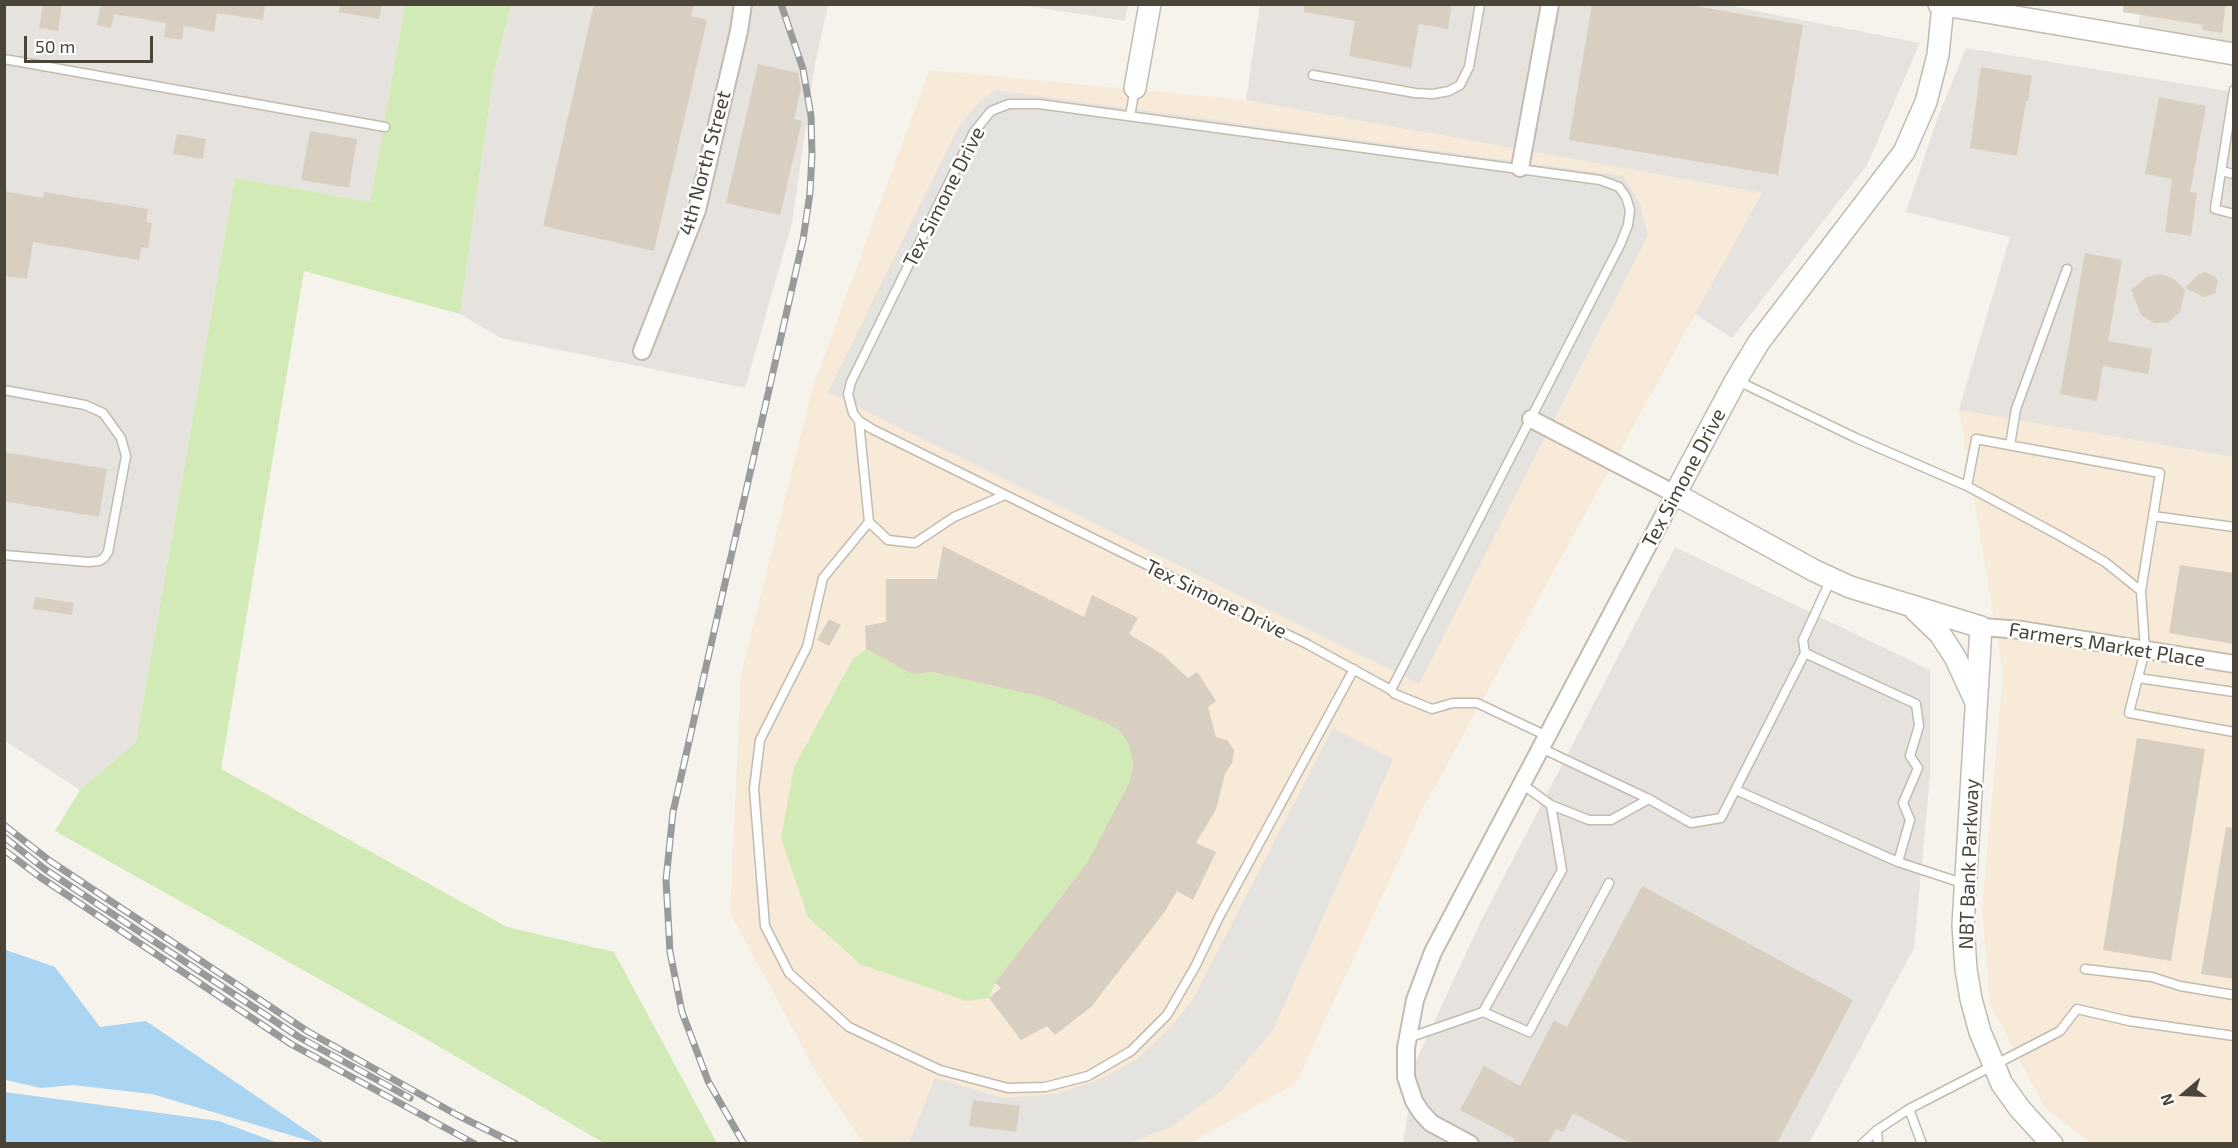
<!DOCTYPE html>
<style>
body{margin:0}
#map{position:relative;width:2238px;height:1148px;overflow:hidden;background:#f6f3ec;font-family:"Exo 2",sans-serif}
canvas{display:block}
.frame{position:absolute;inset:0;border:6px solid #4b4439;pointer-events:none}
.north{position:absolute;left:2154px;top:1064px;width:60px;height:60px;-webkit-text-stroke:4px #fff;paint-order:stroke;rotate:251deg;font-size:16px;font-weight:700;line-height:24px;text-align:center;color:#4b4439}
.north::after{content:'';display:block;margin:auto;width:21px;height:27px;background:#4b4439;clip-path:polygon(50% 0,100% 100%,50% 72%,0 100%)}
.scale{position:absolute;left:24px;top:36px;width:129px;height:27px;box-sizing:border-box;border:3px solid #4b4439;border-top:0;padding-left:8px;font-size:18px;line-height:21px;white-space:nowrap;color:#4b4439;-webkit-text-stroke:4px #fff;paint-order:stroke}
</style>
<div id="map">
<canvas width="2238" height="1148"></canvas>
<div class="frame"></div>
<div class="north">N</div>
<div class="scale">50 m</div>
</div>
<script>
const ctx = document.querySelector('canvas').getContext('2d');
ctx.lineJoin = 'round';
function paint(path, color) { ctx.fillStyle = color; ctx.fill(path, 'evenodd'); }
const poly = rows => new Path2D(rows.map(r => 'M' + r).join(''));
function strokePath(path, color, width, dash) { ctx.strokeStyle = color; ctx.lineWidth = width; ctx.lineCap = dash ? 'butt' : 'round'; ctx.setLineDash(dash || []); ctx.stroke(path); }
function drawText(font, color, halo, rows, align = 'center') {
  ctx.font = font + ' "Exo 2",sans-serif'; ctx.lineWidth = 5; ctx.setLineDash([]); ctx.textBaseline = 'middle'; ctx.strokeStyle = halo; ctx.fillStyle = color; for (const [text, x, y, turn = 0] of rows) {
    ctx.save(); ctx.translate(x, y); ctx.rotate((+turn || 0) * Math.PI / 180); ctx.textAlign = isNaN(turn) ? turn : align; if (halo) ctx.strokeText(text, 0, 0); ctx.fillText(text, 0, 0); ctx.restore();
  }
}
const residential = poly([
 [2142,5,2233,5,2233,43,2138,26]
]);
const commercial = poly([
 [929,70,1246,100,1762,193,1423,808,1296,1083,1191,1143,863,1143,817,1074,730,912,741,675,812,389],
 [1959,410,2233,457,2233,1143,2091,1143,2045,1108,1990,1004,1982,909,2003,674]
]);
const industrial = poly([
 [4,5,405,5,370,202,235,178,136,742,80,790,5,741],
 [511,5,828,5,815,64,792,223,745,388,501,338,460,314,494,71],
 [1021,5,1128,5,1125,21],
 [1260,5,1726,5,1920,43,1867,165,1732,338,1695,314,1762,193,1246,100],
 [1966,48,2233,92,2233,457,1959,410,2010,237,1906,212,1938,117],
 [1675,547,1930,670,1930,777,1914,948,1809,1143,1403,1144,1416,1061,1482,919]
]);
const green = poly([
 [405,5,511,5,494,71,460,314,304,271,221,769,507,927,614,952,717,1143,604,1143,426,1039,55,831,80,790,136,742,235,178,370,202],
 [866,649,912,674,932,672,1043,697,1106,723,1120,731,1129,745,1133,763,1130,781,1087,863,995,983,989,998,967,1001,860,964,808,917,781,838,794,767,853,659]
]);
const parking = poly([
 [995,90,1623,176,1640,204,1648,235,1419,684,828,392,958,128,976,105],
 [1333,728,1393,759,1273,1030,1222,1090,1171,1127,1129,1143,922,1144,910,1141,935,1078,1004,1098,1057,1094,1101,1079,1137,1059,1168,1030,1193,999]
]);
const water = poly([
 [6,950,55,967,100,1027,146,1021,325,1143,317,1143,152,1094,73,1085,41,1088,5,1080],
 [5,1092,219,1121,278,1143,5,1143]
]);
const building = poly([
 [43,4,62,4,58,31,39,28],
 [101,4,265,4,263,20,217,13,214,32,184,26,182,40,164,37,166,23,114,14,111,28,97,25],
 [340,4,382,4,379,19,339,12],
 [594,4,694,4,691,16,707,20,654,251,543,226],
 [1304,4,1452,4,1448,29,1419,24,1411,68,1349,56,1355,21,1304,12],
 [1592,4,1684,4,1803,25,1778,175,1569,140],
 [2124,4,2226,4,2222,33,2202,30,2203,25,2123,12],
 [758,64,798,73,801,89,794,119,802,121,780,215,726,203],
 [1981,67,2032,76,2028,101,2026,101,2017,156,1970,148],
 [2159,97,2206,106,2190,192,2197,193,2191,236,2165,232,2172,179,2145,174],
 [310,131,357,139,349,188,301,180],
 [177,134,206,139,203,159,173,154],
 [4,191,43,198,44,192,148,209,146,222,152,223,148,248,141,247,139,260,33,242,27,279,4,276],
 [2085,253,2122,260,2108,341,2152,349,2148,374,2103,366,2097,401,2060,394],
 [2205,272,2216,277,2218,282,2215,293,2204,297,2185,288,2199,274],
 [2161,274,2174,279,2185,290,2180,312,2168,322,2161,323,2154,323,2141,315,2131,290,2147,277],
 [4,452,107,469,99,517,4,501],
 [943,546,1084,617,1092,595,1138,618,1129,634,1162,654,1188,678,1197,672,1216,701,1208,707,1216,737,1227,740,1234,750,1232,763,1225,774,1216,809,1196,843,1216,852,1193,900,1177,891,1163,914,1091,1007,1055,1035,1047,1026,1021,1040,989,998,1001,988,995,983,1087,863,1130,781,1133,763,1129,745,1120,731,1106,723,1043,697,932,672,912,674,866,649,865,626,886,622,886,579,937,579],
 [2180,565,2234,573,2234,644,2169,633],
 [35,597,74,603,72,615,33,609],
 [829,619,841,625,829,646,817,640],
 [2137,738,2205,749,2171,961,2103,950],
 [2226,827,2234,828,2234,979,2201,974],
 [1642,886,1853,1000,1777,1143,1630,1143,1573,1113,1563,1132,1556,1129,1548,1143,1513,1143,1515,1139,1460,1110,1484,1066,1520,1086,1554,1020,1567,1027],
 [973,1100,1020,1106,1016,1132,969,1126]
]);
const service = poly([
 [4,59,385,127],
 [1313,75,1415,93,1433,94,1449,91,1460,85,1469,67,1480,4],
 [2234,90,2215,209,2234,214],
 [1009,104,1039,104,1600,180,1619,187,1626,197,1630,210,1628,225,1620,245,1391,690,1307,644,872,429,859,421,853,413,848,394,851,382,974,132,991,111,1009,104],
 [1130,116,1135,88],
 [2221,171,2234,174],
 [1736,380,1856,438,1967,486,2060,536,2105,562,2141,591,2145,650,2129,713,2234,732],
 [4,390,85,405,103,413,121,438,126,456,108,552,104,558,99,561,88,562,4,555],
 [859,421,869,522,888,540,915,543,954,517,1005,495],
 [2010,445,2016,409,2067,269],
 [1967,486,1976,439,2160,473,2141,591],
 [2153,516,2234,527],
 [869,522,823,578,807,647,760,740,754,789,765,926,789,973,849,1027,940,1070,1008,1088,1045,1087,1088,1076,1131,1051,1167,1015,1195,967,1219,917,1354,669],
 [1831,579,1803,640,1805,653,1916,704,1919,726,1910,756,1918,768,1903,803,1910,820,1898,862],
 [2138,678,2234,692],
 [1391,690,1395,694,1432,709,1453,703,1477,703,1547,736],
 [1541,748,1649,799,1691,823,1721,818,1805,653],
 [1522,784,1551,805,1589,820,1611,820,1649,799],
 [1736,790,1898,862,1965,884],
 [2085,969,2152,977,2180,986,2234,995],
 [1483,1012,1529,1032,1609,883],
 [1408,1038,1483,1012,1562,870,1551,805],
 [1877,1130,1878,1144],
 [1862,1144,1877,1130,1909,1109],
 [1922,1144,1909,1109,2060,1031,2077,1009,2129,1021,2234,1036]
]);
const minor = poly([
 [1520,168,1550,4],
 [642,351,697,210,739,31,743,4],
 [1981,627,2022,630,2234,664],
 [1470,1144,1431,1123,1421,1112,1414,1101,1406,1077,1406,1048,1415,1000,1433,952,1675,494,1531,419]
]);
const tertiary = poly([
 [1939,4,2234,54],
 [1943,5,1938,55,1926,102,1904,152,1759,342,1736,380,1675,494,1815,571,1850,587,1981,627,1963,925,1966,969,1971,999,1980,1032,2002,1084,2020,1109,2052,1144],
 [1135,88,1150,4],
 [1915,610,1940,634,1955,657,1975,700]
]);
const rail = poly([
 [4,825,50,861,307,1031,457,1115,516,1144],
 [4,837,46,870,299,1037,410,1098],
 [4,850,40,877,291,1044,475,1144],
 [744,1144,708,1081,682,1012,670,952,666,880,673,812,803,240,810,193,812,154,811,116,803,69,781,4]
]);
const streetNames = [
 ["4th North Street",705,163,-75],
 ["Tex Simone Drive",944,197,-63],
 ["Tex Simone Drive",1684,478,-62],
 ["Tex Simone Drive",1216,599,26],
 ["Farmers Market Place",2107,645,9],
 ["NBT Bank Parkway",1969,864,-88]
];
paint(residential, '#eae5da');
paint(commercial, '#f7ead8');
paint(industrial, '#e6e2dd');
paint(green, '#d2eab5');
paint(parking, '#e5e3e0');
paint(water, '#a9d4f2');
paint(building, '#d8cfc1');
strokePath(service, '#c2bbae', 11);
strokePath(minor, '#c2bbae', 20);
strokePath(tertiary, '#c2bbae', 24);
strokePath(service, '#fff', 8);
strokePath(minor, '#fff', 16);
strokePath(tertiary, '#fff', 21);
strokePath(rail, '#9a9a9a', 7);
strokePath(rail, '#fff', 4.5, [14]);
drawText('20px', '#4b4439', '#fff', streetNames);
</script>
